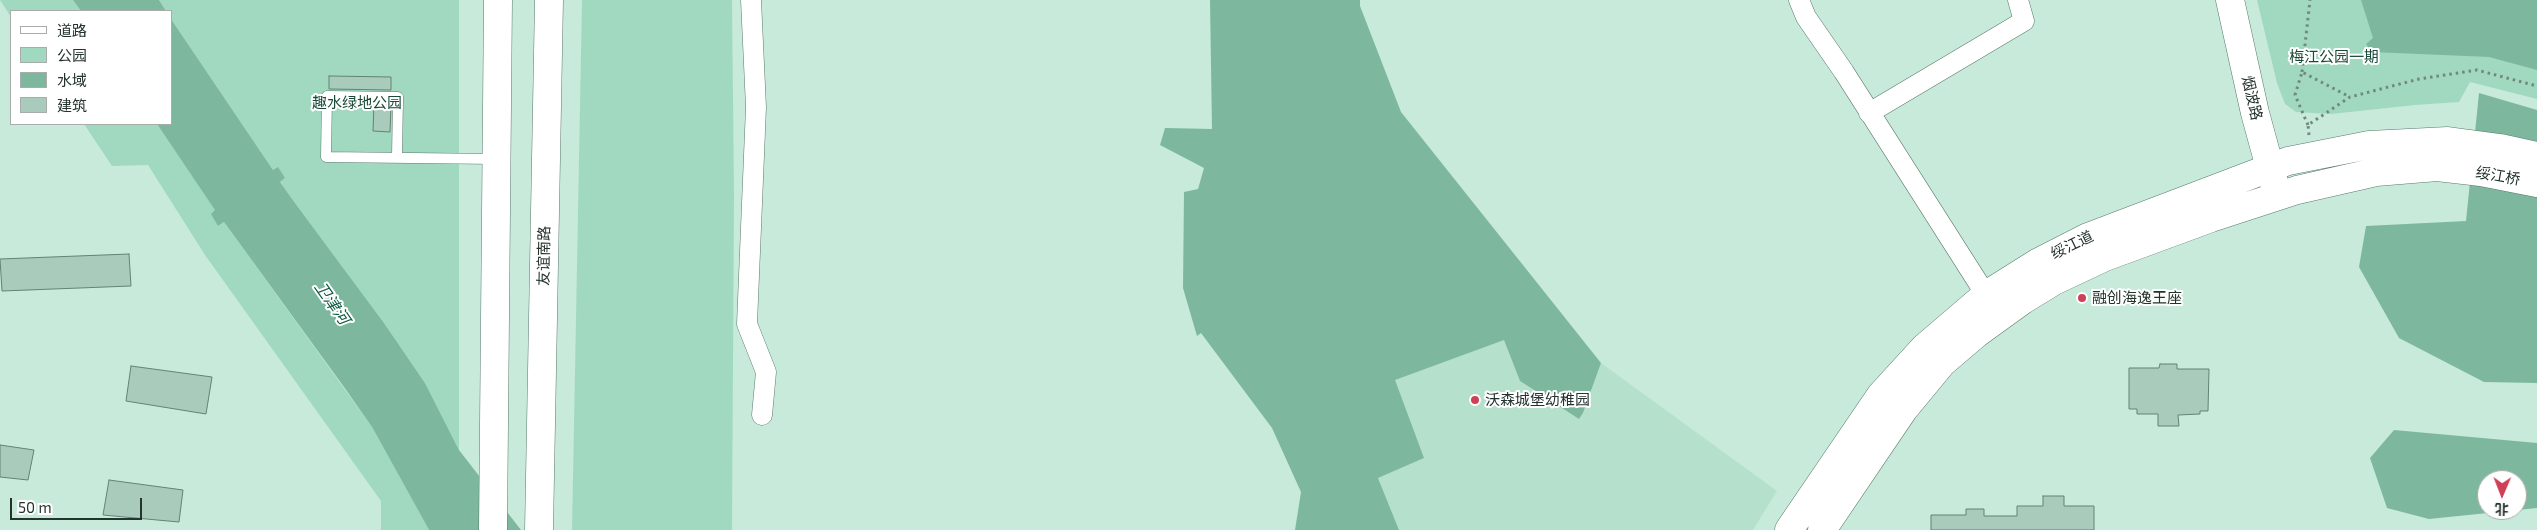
<!DOCTYPE html>
<meta charset="utf-8">
<style>
body{margin:0}
#map{position:relative;width:2537px;height:530px;overflow:hidden;background:#c7eada;font-family:"Exo 2","Noto Sans SC",sans-serif}
canvas{display:block}
.legend{position:absolute;left:10px;top:10px;width:162px;height:115px;box-sizing:border-box;background:#fff;border:1px solid #a8adab;margin:0;padding:6px 9px;list-style:none;font-size:15px;color:#25332d}
.legend li{display:flex;align-items:center;gap:10px;height:25px}
.legend b{width:25px;border:1px solid #a8adab}
.north{position:absolute;left:2477px;top:470px;width:50px;height:50px;box-sizing:border-box;background:#fff;border:1px solid #a8adab;border-radius:50%;rotate:181deg;font-size:14px;font-weight:700;line-height:20px;text-align:center;color:#25332d}
.north::after{content:'';display:block;margin:auto;width:18px;height:22px;background:#cf3f56;clip-path:polygon(50% 0,100% 100%,50% 72%,0 100%)}
.scale{position:absolute;left:10px;top:498px;width:132px;height:22px;box-sizing:border-box;border:2px solid #25332d;border-top:0;padding-left:6px;font-size:15px;line-height:18px;white-space:nowrap;color:#25332d;-webkit-text-stroke:4px #fff;paint-order:stroke}
</style>
<div id="map">
<canvas width="2537" height="530"></canvas>
<ul class="legend">
<li><b style="height:6px;background:#fff"></b>道路</li>
<li><b style="height:14px;background:#a1d9c0"></b>公园</li>
<li><b style="height:14px;background:#7db89e"></b>水域</li>
<li><b style="height:14px;background:#a8cbbb"></b>建筑</li>
</ul>
<div class="north">北</div>
<div class="scale">50 m</div>
</div>
<script>
const ctx = document.querySelector('canvas').getContext('2d');
ctx.lineJoin = 'round';
function paint(path, color) { ctx.fillStyle = color; ctx.fill(path, 'evenodd'); }
const poly = rows => new Path2D(rows.map(r => 'M' + r).join(''));
function strokePath(path, color, width, dash) { ctx.strokeStyle = color; ctx.lineWidth = width; ctx.lineCap = dash ? 'butt' : 'round'; ctx.setLineDash(dash || []); ctx.stroke(path); }
function drawText(font, color, halo, rows, align = 'center') {
  ctx.font = font + ' "Exo 2","Noto Sans SC",sans-serif'; ctx.lineWidth = 4; ctx.setLineDash([]); ctx.textBaseline = 'middle'; ctx.strokeStyle = halo; ctx.fillStyle = color; for (const [text, x, y, turn = 0] of rows) {
    ctx.save(); ctx.translate(x, y); ctx.rotate((+turn || 0) * Math.PI / 180); ctx.textAlign = isNaN(turn) ? turn : align; if (halo) ctx.strokeText(text, 0, 0); ctx.fillText(text, 0, 0); ctx.restore();
  }
}
const built = poly([
 [1504,339,1520,381,1579,419,1583,413,1601,363,1777,491,1753,530,1399,530,1378,478,1423,458,1394,380]
]);
const green = poly([
 [0,0,73,0,81,11,11,11,11,17],
 [159,0,459,0,459,450,425,383,384,323,295,203,280,182,285,178,273,170,171,19,171,11,166,11],
 [582,0,732,0,734,196,732,530,572,530],
 [2257,0,2537,0,2537,99,2470,82,2459,102,2415,105,2331,114,2296,112,2285,104,2277,83],
 [84,124,157,124,216,210,218,226,224,222,372,427,429,530,381,530,381,501,205,255,148,165,112,166]
]);
const water = poly([
 [73,0,159,0,166,11,81,11],
 [1210,0,1360,0,1360,6,1401,112,1601,363,1583,413,1579,419,1520,381,1504,340,1395,380,1424,458,1378,478,1399,530,1295,530,1301,492,1272,428,1201,333,1197,336,1183,288,1184,192,1198,189,1204,168,1160,145,1165,128,1212,129],
 [2361,0,2537,0,2537,70,2489,57,2372,52,2366,44,2373,38],
 [171,19,273,170,278,167,285,178,280,182,295,203,384,323,425,383,459,450,521,530,429,530,372,427,344,387,224,222,218,226,211,214,215,210,157,124,171,124],
 [2479,93,2537,110,2537,383,2484,382,2399,338,2359,267,2366,226,2466,221],
 [2394,430,2537,443,2537,508,2429,519,2387,508,2370,458],
 [2487,480,2517,480,2517,510,2487,510]
]);
const building = poly([
 [329,76,391,77,391,90,329,89,329,76],
 [374,104,391,104,390,132,373,131,374,104],
 [129,254,131,286,2,291,0,259,129,254],
 [2160,364,2177,364,2177,369,2209,369,2208,411,2200,411,2200,414,2178,415,2179,426,2158,426,2158,414,2137,414,2137,409,2129,409,2129,368,2159,368,2160,364],
 [131,366,212,377,206,414,126,401,131,366],
 [0,445,34,450,28,480,0,477,0,445],
 [109,480,183,490,179,522,103,515,109,480],
 [2043,496,2064,496,2064,506,2094,506,2094,530,1931,530,1931,515,1966,515,1966,509,1984,509,1984,516,2017,516,2017,506,2043,506,2043,496]
]);
const path = poly([
 [2302,72,2310,0],
 [2308,125,2295,95,2302,72,2350,97],
 [2309,135,2308,125,2350,97,2419,79,2477,70,2537,86]
]);
const service = poly([
 [397,157,398,97,327,96,326,157,496,159]
]);
const minor = poly([
 [751,0,756,107,747,324,766,372,762,415],
 [1799,0,1806,17,1844,72,1986,295],
 [1869,113,2024,21,2018,0]
]);
const secondary = poly([
 [2230,0,2255,113,2275,186],
 [1789,530,1881,395,1924,348,1986,295,2037,263,2088,237,2288,161,2369,145,2448,141,2500,148,2537,156],
 [1822,530,1904,409,1942,363,1976,334,2023,300,2054,281,2105,257,2211,218,2297,190,2376,172,2437,167,2481,172,2537,183]
]);
const primary = poly([
 [493,530,498,0],
 [539,530,549,0]
]);
const markers = [
 [2082,298,5,"#cf3f56"],
 [1475,400,5,"#cf3f56"]
];
const parkNames = [
 ["梅江公园一期",2334,57],
 ["趣水绿地公园",357,103]
];
const streetNames = [
 ["烟波路",2252,98,77],
 ["绥江桥",2498,176,10],
 ["绥江道",2072,245,-26],
 ["友谊南路",544,256,-89]
];
const poiNames = [
 ["融创海逸王座",2092,298],
 ["沃森城堡幼稚园",1485,400]
];
const waterNames = [
 ["卫津河",332,303,55]
];
paint(built, '#b5e1cc');
paint(green, '#a1d9c0');
paint(water, '#7db89e');
paint(building, '#a8cbbb');
strokePath(building, '#628374', 1);
strokePath(service, '#5a7a6c', 11);
strokePath(minor, '#5a7a6c', 21);
strokePath(secondary, '#5a7a6c', 29);
strokePath(primary, '#5a7a6c', 29);
strokePath(path, '#70887d', 3, [2.5, 4]);
strokePath(service, '#fff', 10);
strokePath(minor, '#fff', 20);
strokePath(secondary, '#fff', 28);
strokePath(primary, '#fff', 28);
for (const [x, y, r, color] of markers) { const dot = new Path2D(); dot.arc(x, y, r, 0, 2 * Math.PI); ctx.fillStyle = color; ctx.fill(dot); strokePath(dot, '#fff', 2); }
drawText('15px', '#194937', '#fff', parkNames);
drawText('15px', '#25332d', '#fff', streetNames);
drawText('15px', '#25332d', '#fff', poiNames, 'left');
drawText('italic 16px', '#0f5b42', '#fff', waterNames);
</script>
